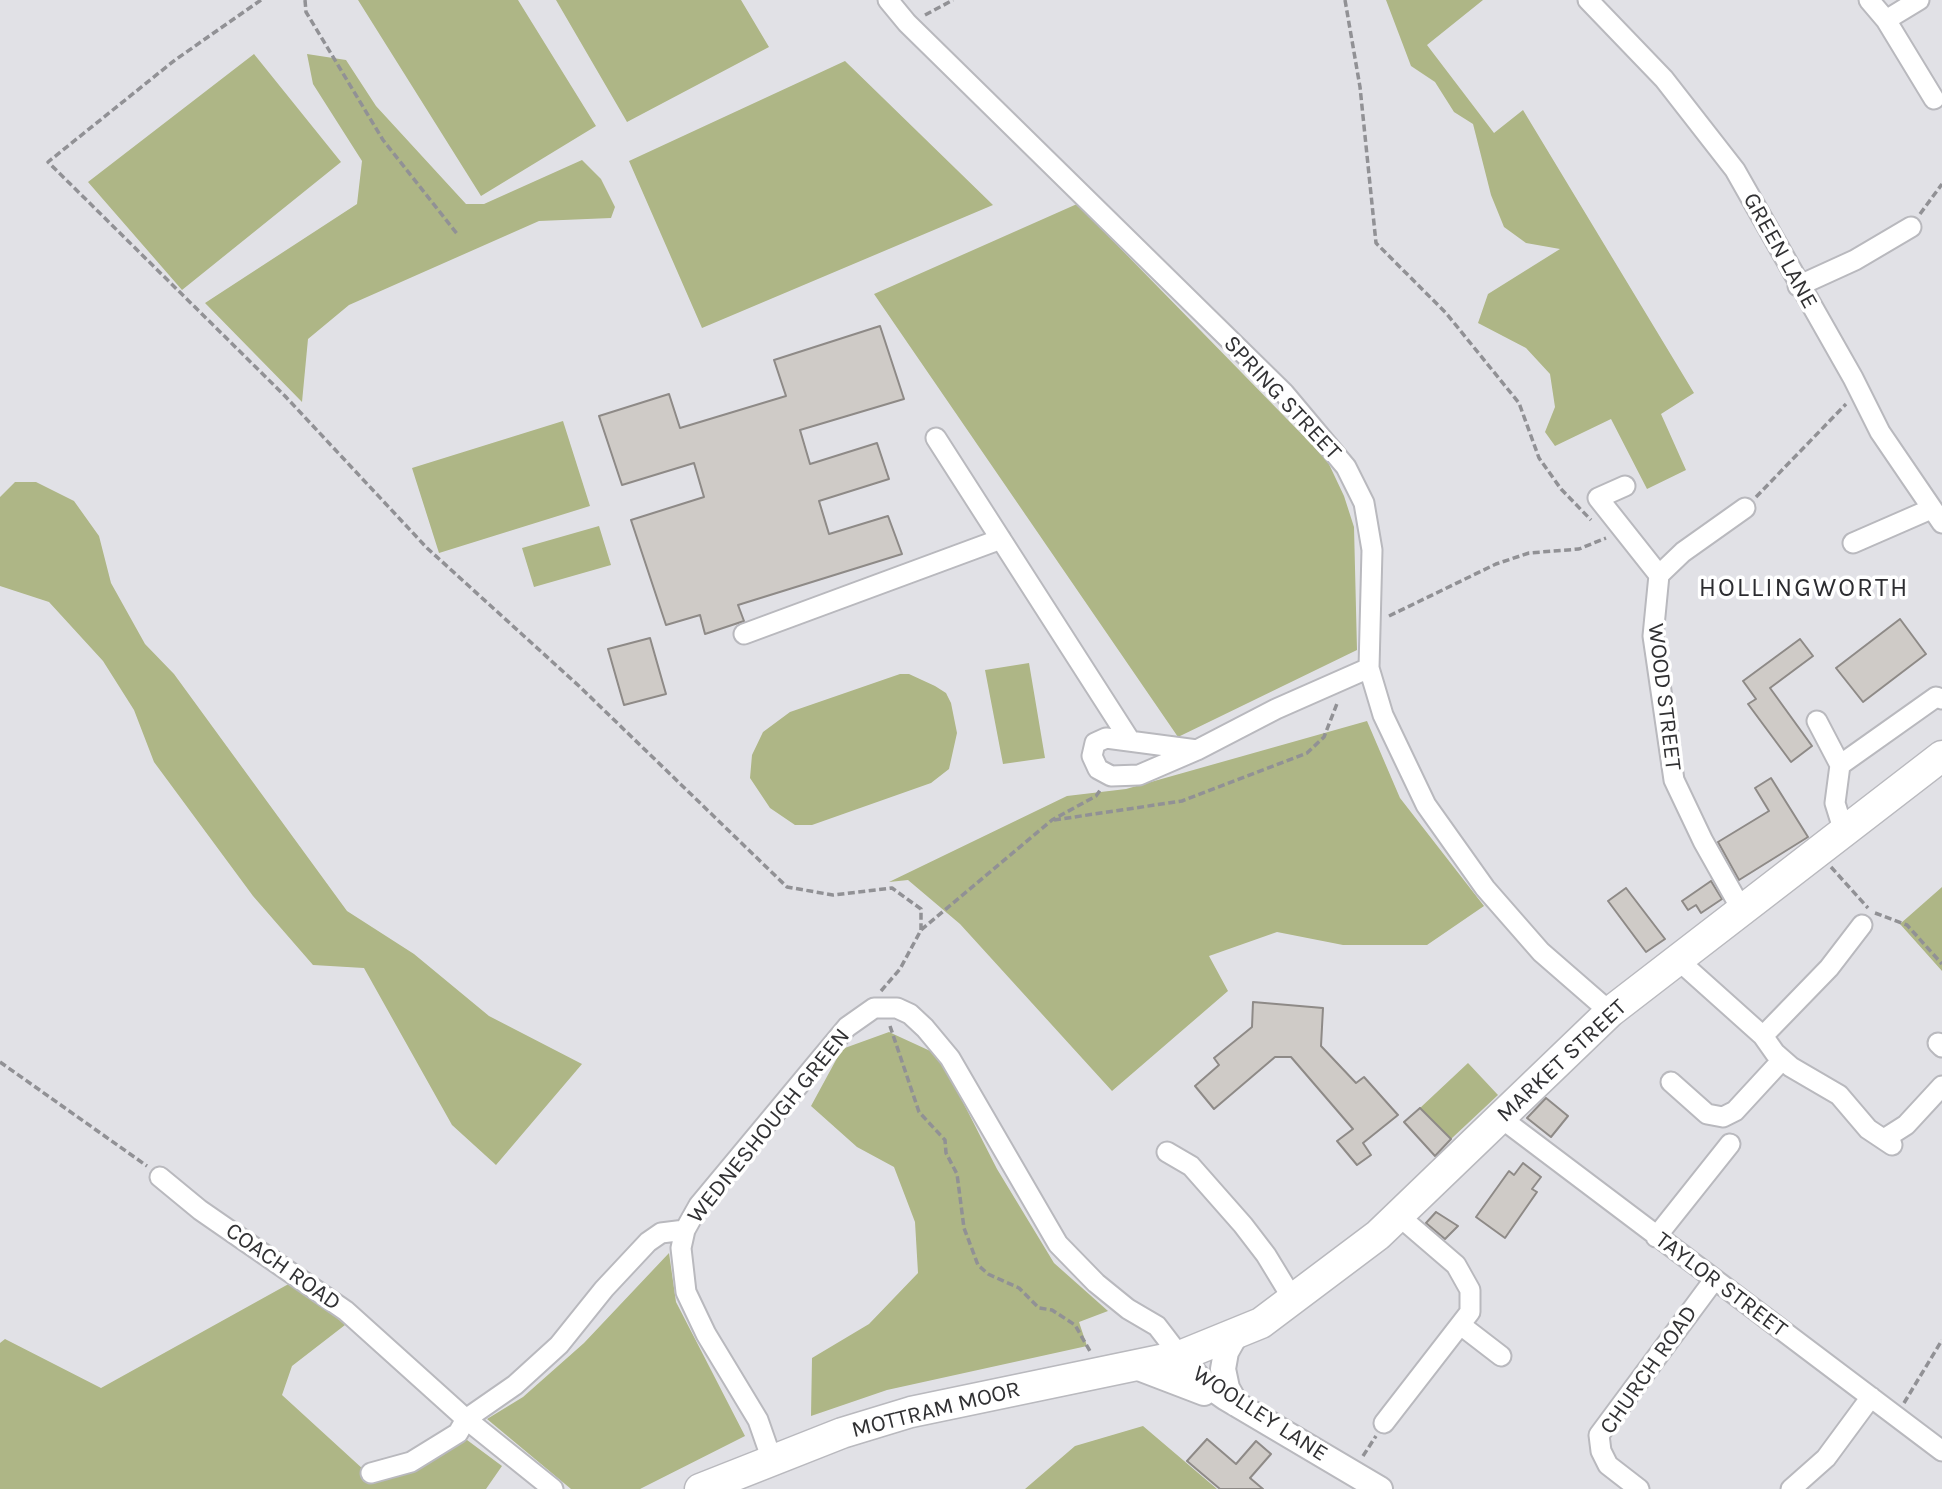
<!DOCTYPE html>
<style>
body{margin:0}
canvas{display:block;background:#e1e1e6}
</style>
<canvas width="1942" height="1489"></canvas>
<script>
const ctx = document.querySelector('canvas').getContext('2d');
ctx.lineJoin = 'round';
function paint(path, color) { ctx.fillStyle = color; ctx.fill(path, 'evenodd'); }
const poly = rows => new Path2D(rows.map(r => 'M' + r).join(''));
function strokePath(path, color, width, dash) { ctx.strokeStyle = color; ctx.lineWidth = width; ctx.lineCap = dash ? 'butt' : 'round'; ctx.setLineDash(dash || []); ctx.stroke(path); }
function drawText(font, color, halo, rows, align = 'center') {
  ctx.font = font + ' Karla,sans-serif'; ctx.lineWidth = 7; ctx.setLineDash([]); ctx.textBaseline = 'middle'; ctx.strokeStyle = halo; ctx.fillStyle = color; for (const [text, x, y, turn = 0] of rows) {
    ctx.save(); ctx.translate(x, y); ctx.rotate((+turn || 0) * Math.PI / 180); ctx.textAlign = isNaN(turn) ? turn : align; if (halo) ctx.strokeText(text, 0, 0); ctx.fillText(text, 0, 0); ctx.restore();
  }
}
const green = poly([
 [358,0,518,0,596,126,481,196],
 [556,0,741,0,769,47,627,122],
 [1386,0,1483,0,1427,45,1494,133,1523,110,1694,393,1661,414,1686,470,1647,489,1611,419,1555,446,1545,432,1555,407,1550,374,1526,348,1478,323,1488,294,1560,249,1526,243,1504,227,1491,195,1473,124,1454,112,1435,82,1411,66],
 [254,54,341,162,182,290,88,182],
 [307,54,346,60,376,106,466,204,484,204,582,160,601,179,615,207,611,218,539,221,349,305,308,339,302,402,205,303,357,204,362,161,313,84],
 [845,61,993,205,702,328,629,161],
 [1077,204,1327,460,1344,496,1354,527,1357,650,1178,737,874,294],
 [563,421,590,506,439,553,412,468],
 [15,482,36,482,74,501,99,536,111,583,145,644,174,674,347,911,414,954,489,1016,582,1064,496,1165,452,1125,364,968,313,965,253,896,154,762,134,710,103,661,49,602,0,586,0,497],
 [599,526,611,565,534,587,522,548],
 [1029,663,1045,758,1003,764,985,670],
 [900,674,909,674,935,686,946,693,951,703,957,733,949,769,931,783,812,825,795,825,770,808,750,778,752,755,763,732,790,712],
 [1367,721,1400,798,1484,906,1427,945,1343,945,1277,932,1209,956,1228,991,1112,1091,960,924,908,880,889,882,1067,796,1126,789],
 [1942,887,1942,971,1900,924],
 [889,1032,939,1055,997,1169,1054,1263,1108,1311,1079,1322,1087,1346,887,1390,811,1416,812,1358,869,1324,918,1273,915,1222,894,1167,857,1147,811,1106,842,1049],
 [1468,1063,1498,1095,1451,1139,1420,1108],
 [669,1253,676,1302,745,1436,640,1489,571,1489,487,1419,523,1397,584,1343],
 [294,1281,345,1325,292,1366,282,1395,364,1470,463,1437,502,1466,486,1489,0,1489,0,1343,5,1339,101,1388],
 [1143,1426,1217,1489,1025,1489,1075,1446]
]);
const building = poly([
 [880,326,904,399,800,430,810,464,877,443,889,479,819,501,829,534,888,516,902,554,738,605,744,621,705,634,700,615,666,625,631,520,704,497,694,463,622,485,599,416,669,394,680,428,786,396,774,360,880,326],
 [1900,619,1926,654,1863,702,1836,668,1900,619],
 [650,638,666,694,624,705,608,649,650,638],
 [1800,639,1813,656,1770,688,1812,746,1791,762,1748,704,1756,699,1743,681,1800,639],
 [1771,778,1808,837,1739,880,1718,842,1769,811,1755,788,1771,778],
 [1711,881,1722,899,1701,913,1696,905,1688,910,1682,901,1711,881],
 [1626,888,1665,939,1646,952,1608,901,1626,888],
 [1253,1002,1323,1008,1321,1046,1356,1083,1364,1077,1398,1115,1363,1143,1371,1155,1357,1165,1337,1141,1353,1129,1291,1057,1275,1057,1214,1109,1195,1086,1219,1065,1214,1058,1252,1027,1253,1002],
 [1546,1098,1568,1116,1551,1137,1527,1118,1546,1098],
 [1420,1108,1451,1139,1435,1156,1404,1122,1420,1108],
 [1523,1163,1541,1177,1532,1189,1537,1192,1505,1238,1476,1217,1509,1171,1514,1175,1523,1163],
 [1436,1212,1458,1226,1445,1239,1426,1223,1436,1212],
 [1207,1439,1236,1464,1256,1441,1271,1454,1250,1478,1263,1489,1220,1489,1187,1461,1207,1439]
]);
const path = poly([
 [261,0,175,60,48,162,285,396,427,548,579,686,787,887,833,895,892,888,921,909,921,930],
 [305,0,306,12,383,140,458,235],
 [1345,0,1360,87,1376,243,1446,313,1519,403,1539,458,1561,489,1591,520],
 [925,15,953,0],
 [1920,214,1942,184],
 [1756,497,1846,404],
 [1389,616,1496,564,1529,553,1579,549,1606,538],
 [1054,820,1182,801,1307,753,1324,737,1338,701],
 [1831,867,1868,908],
 [1875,913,1907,925,1942,964],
 [881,991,900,969,921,930,1052,820,1096,796,1101,789],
 [890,1026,919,1112,945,1140,946,1153,957,1174,964,1228,978,1265,988,1274,1019,1288,1039,1308,1052,1310,1075,1325,1091,1353],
 [0,1062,147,1166],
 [1904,1403,1942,1340],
 [1363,1456,1376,1436]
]);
const minor = poly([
 [888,0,907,23,1284,393,1346,467,1364,503,1372,550,1369,668,1383,715,1426,805,1485,888,1541,952,1610,1012],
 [1588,0,1664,79,1735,170,1853,378,1880,432,1942,523],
 [1869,0,1886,20,1934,99],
 [1886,20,1919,0],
 [1798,286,1855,260,1911,227],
 [936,438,1129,739],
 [1625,486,1598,498,1659,575],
 [1853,543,1931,509],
 [744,634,1001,539],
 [1817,721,1840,765,1835,803,1844,832],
 [1197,750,1106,738,1095,743,1092,756,1098,769,1111,776,1139,775,1197,750,1276,709,1369,668],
 [1840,765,1936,697,1942,699],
 [1743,912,1703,841,1674,780,1653,636,1659,575,1683,552,1745,508],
 [1677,959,1763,1036,1775,1053,1791,1067,1839,1095,1868,1129,1892,1145],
 [1763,1036,1829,968,1862,925],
 [1938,1043,1942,1047],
 [1671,1082,1707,1114,1723,1117,1735,1111,1782,1060],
 [1501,1118,1942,1451],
 [1884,1139,1906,1125,1942,1086],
 [1167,1152,1191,1166,1243,1225,1266,1255,1294,1301],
 [160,1177,200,1210,346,1311,466,1419,553,1489],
 [1656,1237,1730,1144],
 [1462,1326,1501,1356],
 [1384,1423,1470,1312,1470,1290,1456,1265,1399,1216],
 [772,1460,758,1420,706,1334,686,1292,681,1248,685,1230,699,1205,847,1027,874,1008,897,1008,910,1014,925,1028,950,1058,1058,1244,1096,1283,1128,1309,1157,1326,1180,1356],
 [371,1473,411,1462,458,1433,466,1419,515,1385,559,1345,604,1289,648,1242,661,1233,685,1230],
 [1639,1489,1608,1465,1601,1451,1599,1435,1714,1280],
 [1791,1489,1826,1458,1871,1397]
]);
const major = poly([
 [1235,1336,1226,1352,1223,1369,1227,1388,1236,1404],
 [1180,1356,1199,1379,1226,1398,1380,1489],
 [1136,1367,1204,1393]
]);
const highway = poly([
 [700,1489,842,1433,911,1412,1180,1356,1261,1323,1378,1235,1610,1012,1942,756]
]);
const streetNames = [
 ["GREEN LANE",1780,251,61],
 ["SPRING STREET",1282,398,47],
 ["WOOD STREET",1664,697,83],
 ["MARKET STREET",1562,1061,-43],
 ["WEDNESHOUGH GREEN",769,1126,-51],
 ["COACH ROAD",283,1267,35],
 ["TAYLOR STREET",1721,1285,37],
 ["CHURCH ROAD",1649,1370,-55],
 ["MOTTRAM MOOR",936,1410,-14],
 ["WOOLLEY LANE",1260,1414,33]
];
const quarterNames = [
 ["HOLLINGWORTH",1804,589]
];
paint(green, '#aeb686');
paint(building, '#cfcbc7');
strokePath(building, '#8e8a87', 2);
strokePath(minor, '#b9b9be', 23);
strokePath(major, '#b9b9be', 28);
strokePath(highway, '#b9b9be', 33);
strokePath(path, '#919195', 3.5, [7, 3.5]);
strokePath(minor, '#fff', 19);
strokePath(major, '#fff', 24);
strokePath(highway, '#fff', 30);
drawText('23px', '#313133', '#fff', streetNames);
ctx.letterSpacing = '2px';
drawText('26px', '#2c2c30', '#fff', quarterNames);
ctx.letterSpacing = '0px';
</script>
